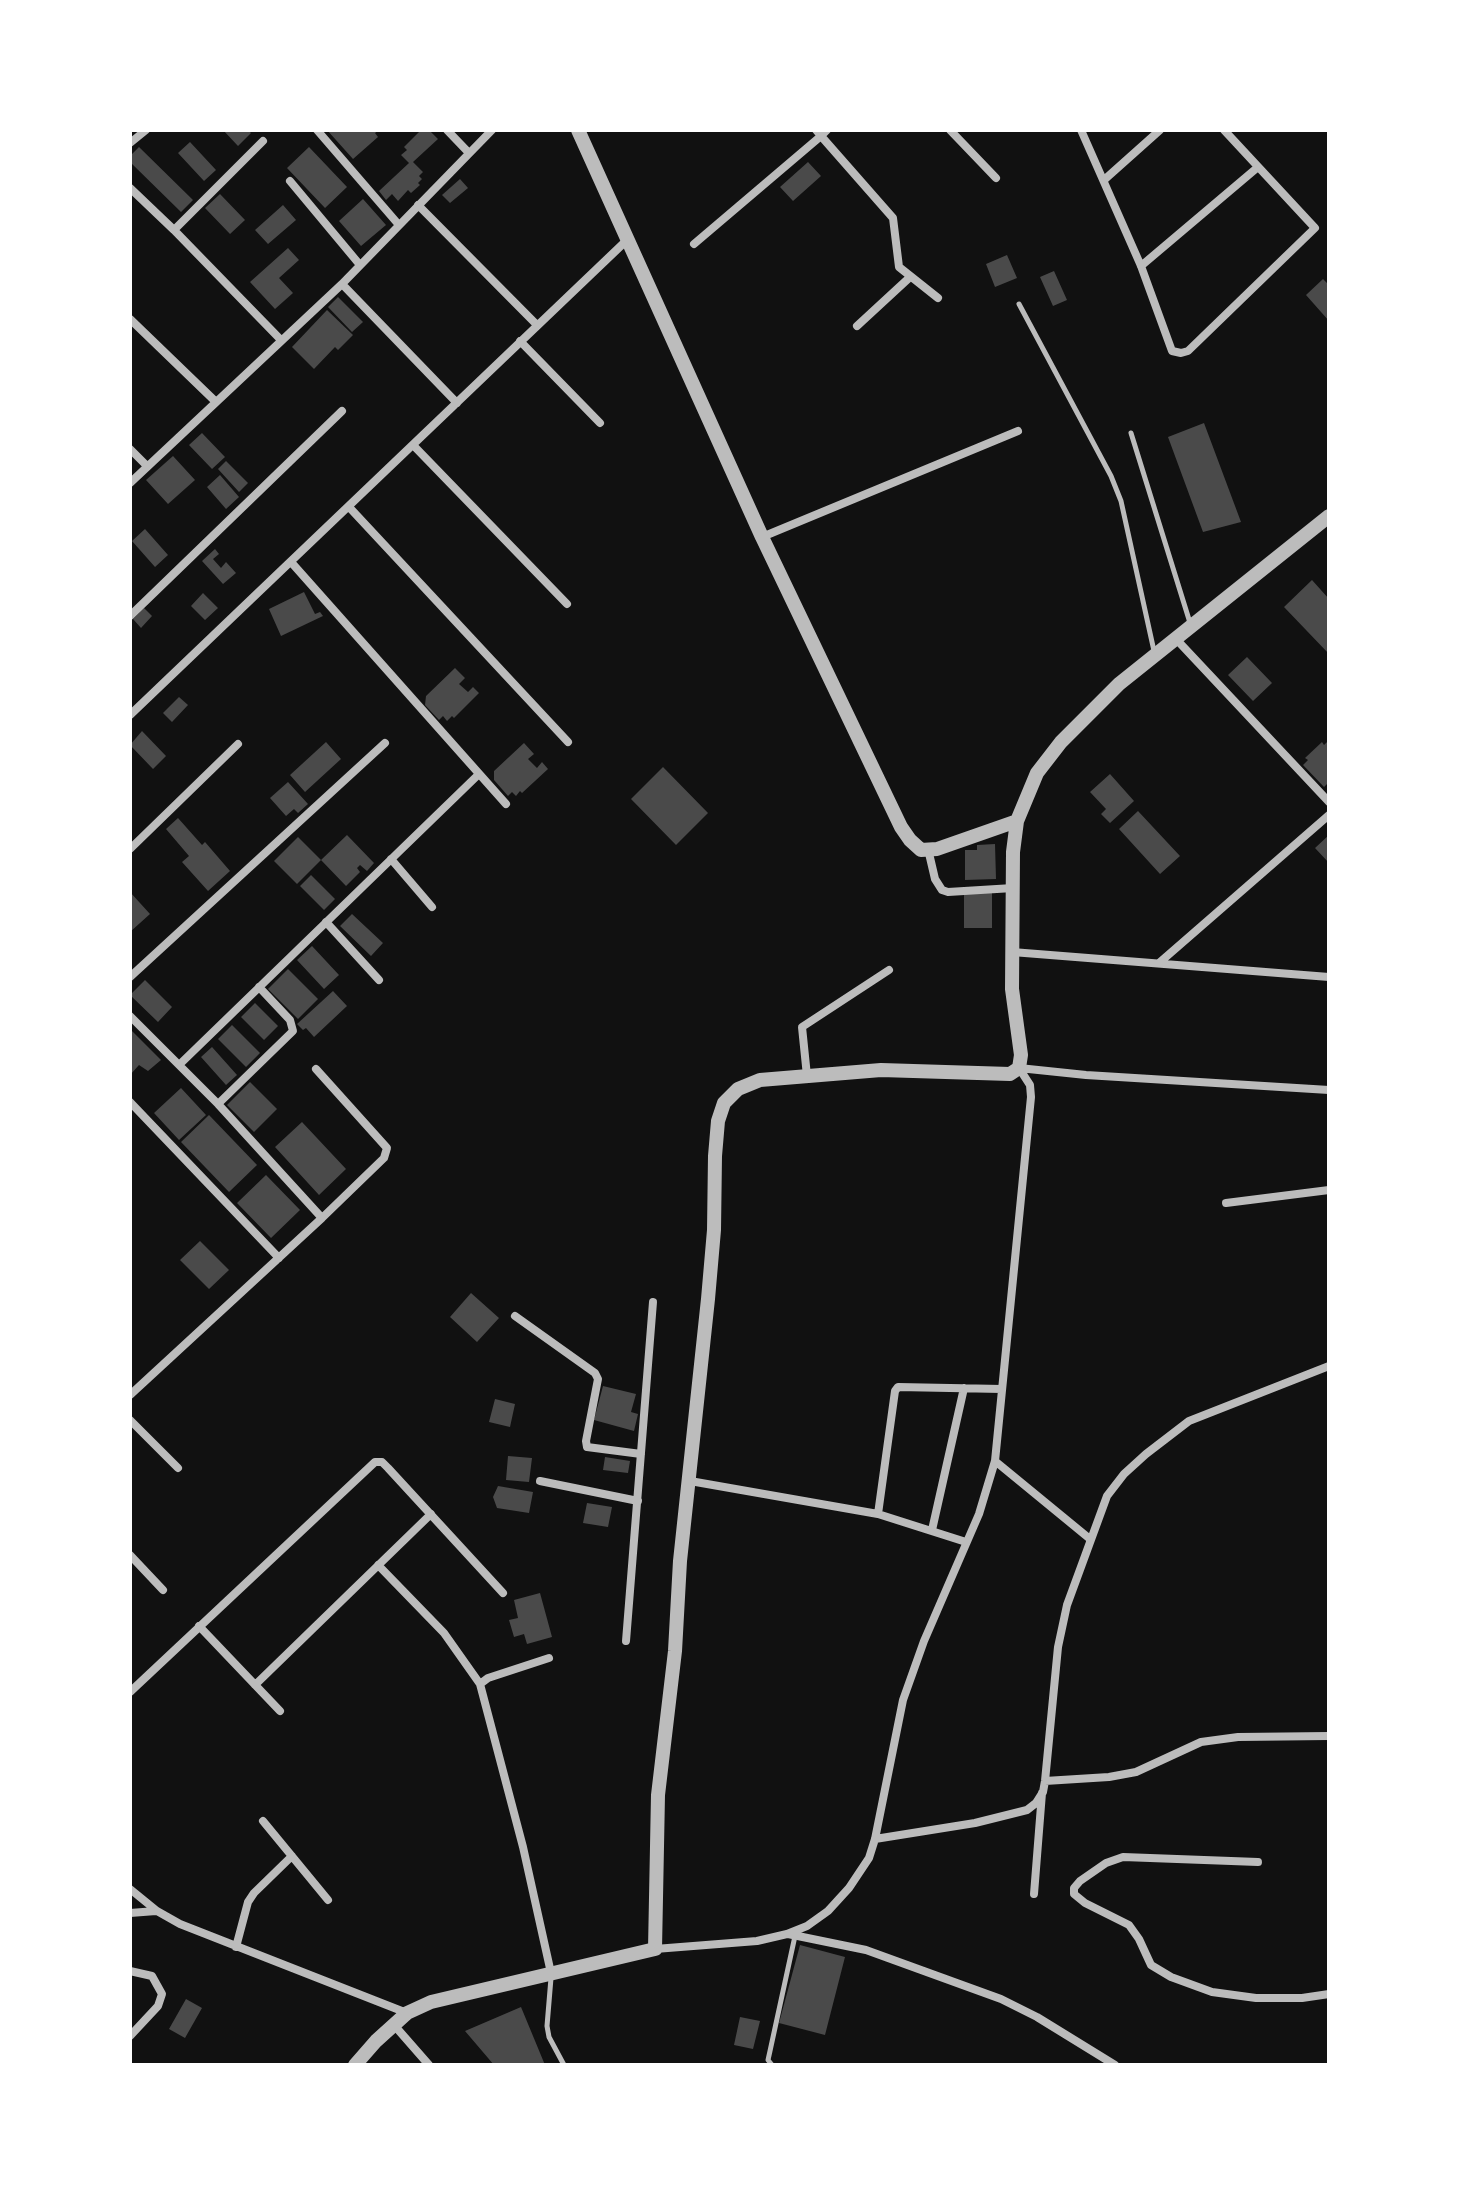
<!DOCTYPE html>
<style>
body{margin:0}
#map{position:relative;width:1459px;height:2195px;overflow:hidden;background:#111;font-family:"DM Sans",sans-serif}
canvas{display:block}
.frame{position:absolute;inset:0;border:132px solid #fff;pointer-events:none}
</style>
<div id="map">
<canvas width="1459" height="2195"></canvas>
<div class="frame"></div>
</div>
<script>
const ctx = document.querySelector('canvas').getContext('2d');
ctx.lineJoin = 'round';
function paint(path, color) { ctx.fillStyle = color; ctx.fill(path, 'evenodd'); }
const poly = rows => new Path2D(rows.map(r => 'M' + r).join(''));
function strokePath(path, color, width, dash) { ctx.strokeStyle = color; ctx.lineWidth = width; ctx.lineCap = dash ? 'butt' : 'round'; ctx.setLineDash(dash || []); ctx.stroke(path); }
const building = poly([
 [223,130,248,130,251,133,238,146],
 [327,130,379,130,375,133,378,137,353,159],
 [421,130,429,130,438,139,413,162,423,172,419,176,422,179,418,183,420,185,411,193,408,190,398,201,392,194,386,200,379,191,409,163,401,155,407,150,404,147],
 [190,142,216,170,204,181,178,153],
 [139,147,193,200,181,212,130,162,130,156],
 [309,147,347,187,325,208,287,168],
 [808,162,821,176,793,201,780,187],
 [460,179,468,188,450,203,442,195],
 [220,194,245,220,230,234,205,208],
 [363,199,386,225,361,246,339,221],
 [283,205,296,220,268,244,255,230],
 [288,248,299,260,279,278,293,293,275,309,250,282],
 [1007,255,1017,278,995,287,986,264],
 [1054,271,1067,300,1053,306,1040,277],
 [1323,279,1329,285,1329,321,1306,295],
 [338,297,363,322,352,332,328,307],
 [327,310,353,335,338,350,335,347,314,369,292,347],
 [1204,423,1241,522,1203,532,1168,437],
 [202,433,225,457,212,469,189,445],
 [173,456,195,480,168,504,146,480],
 [226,461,248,483,239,492,218,469],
 [220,475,239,497,226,509,207,487],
 [145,529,168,555,155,567,132,541],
 [215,549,219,554,213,559,221,568,226,562,236,573,223,584,202,561],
 [1312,580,1329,599,1329,654,1284,607],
 [304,592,315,614,320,612,323,616,281,636,269,609],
 [203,593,218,608,205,620,191,606],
 [144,608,152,616,141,628,133,619],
 [1247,657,1272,683,1253,701,1228,675],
 [455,668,465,678,459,684,468,692,473,687,479,693,454,718,452,716,447,721,443,716,439,720,425,705,426,696],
 [179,697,188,705,172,722,163,713],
 [142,731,166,756,153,769,130,745],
 [1329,740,1329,782,1324,787,1303,765,1308,760,1305,758,1322,742,1324,745],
 [326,742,341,759,305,792,290,775],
 [524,743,534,754,528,759,537,768,542,762,548,769,522,793,520,791,516,796,512,792,508,796,494,780,494,771],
 [663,767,708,813,676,845,631,799],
 [1110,774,1134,801,1110,823,1101,814,1106,809,1090,792],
 [288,782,308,804,298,813,294,809,286,816,270,798],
 [1138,811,1180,856,1160,874,1119,829],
 [178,818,202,845,205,842,230,871,208,891,182,862,189,856,166,829],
 [347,835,374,863,367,871,360,865,357,868,360,872,346,886,321,860],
 [1329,835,1329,863,1315,848],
 [298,837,321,860,297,884,274,861],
 [995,844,996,879,965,880,965,850,977,850,977,845],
 [311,875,335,899,324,910,300,886],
 [130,892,150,914,130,932],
 [964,892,992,892,992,928,964,928],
 [352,914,383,943,371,956,340,926],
 [312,946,339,975,324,989,297,960],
 [288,969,318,999,298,1019,268,989],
 [145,980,172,1007,158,1022,130,995],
 [333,991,347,1006,314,1037,306,1028,303,1030,297,1024],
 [255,1003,278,1026,264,1040,241,1017],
 [232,1025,260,1053,246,1067,218,1039],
 [130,1029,161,1060,148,1071,139,1065,130,1075],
 [212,1047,237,1075,226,1085,201,1057],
 [250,1082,277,1109,254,1132,227,1105],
 [181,1088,206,1115,179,1140,154,1113],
 [209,1115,257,1165,229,1192,181,1142],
 [302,1122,346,1169,319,1195,275,1147],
 [266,1175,300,1210,271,1238,237,1203],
 [200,1241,229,1270,209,1289,180,1260],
 [471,1293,499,1318,477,1342,450,1317],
 [603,1386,636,1394,631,1412,638,1414,634,1431,594,1420],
 [495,1399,515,1404,510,1427,489,1422],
 [508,1456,532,1458,529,1482,506,1480],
 [605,1457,630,1461,628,1473,603,1470],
 [498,1486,533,1492,529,1513,497,1508,493,1497],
 [587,1503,612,1507,608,1527,583,1523],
 [540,1593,552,1637,527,1644,524,1634,514,1637,509,1620,518,1618,514,1600],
 [800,1945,845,1957,825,2035,779,2023],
 [186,1999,202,2008,185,2038,169,2029],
 [521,2007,545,2065,494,2065,465,2031],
 [740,2017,760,2021,753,2049,734,2045]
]);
const service = poly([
 [1019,304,1111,476,1121,501,1154,651],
 [1131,433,1191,626],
 [551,1978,547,2026,549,2037,564,2065],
 [772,2065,768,2060,770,2051,795,1936]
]);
const minor = poly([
 [317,130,399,225],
 [447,130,469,153],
 [816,130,821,136,827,130],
 [950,130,996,178],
 [1081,130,1141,266,1172,351,1181,353,1188,351,1315,228,1224,130],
 [130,143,146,130],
 [1104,180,1160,130],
 [290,181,360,265],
 [130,188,174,230,281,340],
 [418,205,537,325],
 [174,230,263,141],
 [694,244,821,136,893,218,899,267,938,298],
 [1141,266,1258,167],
 [342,284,457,403],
 [130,319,216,402],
 [857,326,909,278],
 [520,341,600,423],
 [413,445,567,604],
 [130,449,147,466],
 [130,483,342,284,492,130],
 [349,507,568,742],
 [762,537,1018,431],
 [291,562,506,804],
 [130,616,342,411],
 [1176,639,1329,802],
 [130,715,627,240],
 [130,849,238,744],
 [928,849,935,879,942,890,948,892,1013,888],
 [391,859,432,907],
 [326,922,379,980],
 [1012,952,1329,977],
 [1159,963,1329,815],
 [130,977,385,743],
 [130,1016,218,1104,322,1218,130,1395],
 [179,1065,479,774],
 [1019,1068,1086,1075,1329,1090],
 [316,1069,387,1148,384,1158,322,1218],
 [807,1076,802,1027,889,970],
 [130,1102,279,1258],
 [218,1104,293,1031,290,1020,259,987],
 [1226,1203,1329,1190],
 [515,1316,595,1373,598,1379,586,1441,587,1447,641,1454],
 [130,1420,178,1468],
 [995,1461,1090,1539],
 [540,1481,638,1501],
 [690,1481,878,1514,966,1542],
 [878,1514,895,1391,898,1387,1002,1389],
 [932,1530,964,1388],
 [130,1555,163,1590],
 [378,1565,444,1633,480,1684],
 [199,1626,280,1711],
 [626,1641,653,1302],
 [549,1658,488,1678,480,1684,523,1847,551,1973],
 [255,1685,431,1514],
 [130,1692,375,1462,382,1462,388,1468,503,1593],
 [1045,1781,1109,1777,1136,1772,1201,1742,1238,1737,1329,1736],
 [263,1821,328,1900],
 [875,1839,975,1823,1027,1810,1036,1803,1043,1792,1045,1781,1058,1647,1067,1605,1107,1496,1124,1474,1146,1454,1189,1421,1329,1366],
 [1258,1862,1123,1857,1106,1863,1080,1881,1074,1888,1074,1894,1085,1903,1129,1925,1139,1939,1151,1965,1171,1977,1212,1992,1256,1998,1302,1998,1329,1994],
 [130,1889,157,1911,180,1924,407,2013],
 [1034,1894,1042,1793],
 [130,1913,156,1911],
 [788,1934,866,1950,1001,1999,1037,2017,1115,2065],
 [236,1947,248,1902,254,1893,292,1856],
 [655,1949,757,1941,787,1934,807,1926,828,1911,849,1888,869,1858,875,1839,903,1700,924,1641,979,1514,995,1461,1031,1097,1030,1085,1019,1068],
 [130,1971,152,1976,162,1994,158,2006,130,2036],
 [394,2025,429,2065]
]);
const tertiary = poly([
 [578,130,762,537,901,827,910,840,921,850,937,849,1017,821],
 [355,2065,376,2041,407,2013,431,2002,655,1949,658,1795,675,1651,680,1561,708,1299,714,1230,715,1156,718,1121,724,1103,738,1089,760,1080,881,1070,1010,1074,1019,1068,1021,1055,1012,989,1013,852,1017,821,1037,773,1061,742,1119,684,1329,516]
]);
paint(building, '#4a4a4a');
strokePath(service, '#bcbcbc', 5);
strokePath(minor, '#bcbcbc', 8);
strokePath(tertiary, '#bcbcbc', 14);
</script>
